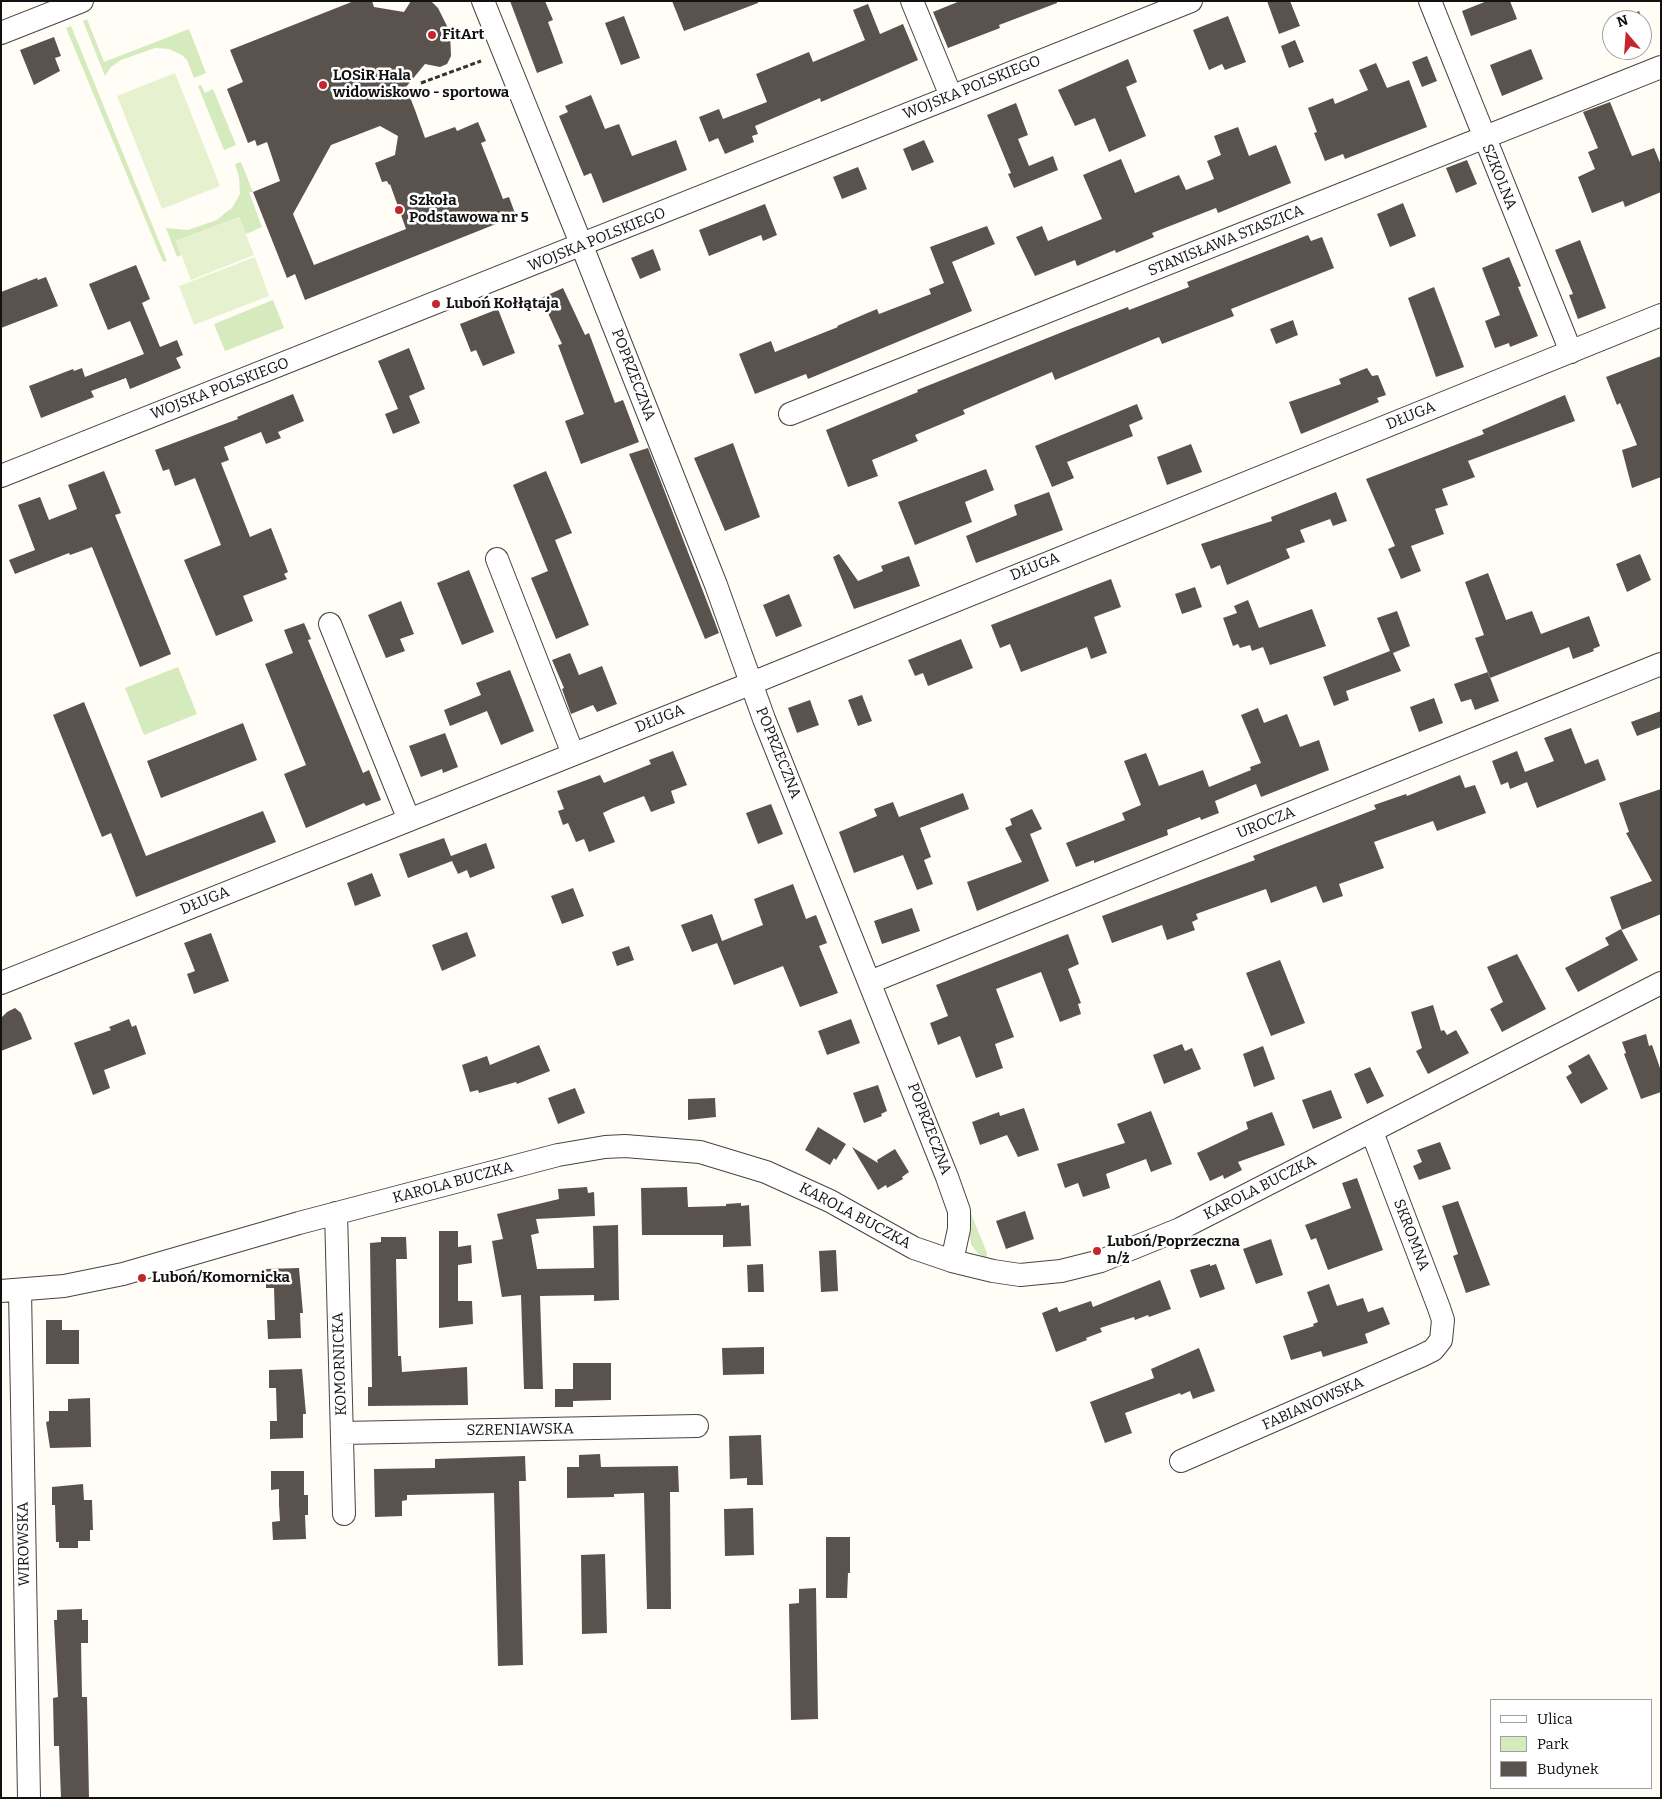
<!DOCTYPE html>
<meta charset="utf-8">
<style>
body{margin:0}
#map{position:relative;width:1662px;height:1799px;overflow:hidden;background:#fffdf5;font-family:Bitter,serif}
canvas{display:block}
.frame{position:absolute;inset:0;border:2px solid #111;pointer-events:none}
.legend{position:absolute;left:1490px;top:1699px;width:162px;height:90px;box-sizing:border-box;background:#fff;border:1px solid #a0a0a0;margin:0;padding:6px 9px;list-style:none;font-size:15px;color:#111}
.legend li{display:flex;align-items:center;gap:10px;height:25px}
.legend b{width:25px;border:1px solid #a0a0a0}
.north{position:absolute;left:1602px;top:10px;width:50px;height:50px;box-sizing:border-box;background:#fff;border:1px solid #a0a0a0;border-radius:50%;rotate:342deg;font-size:14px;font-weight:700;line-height:20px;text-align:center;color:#111}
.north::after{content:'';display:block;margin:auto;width:18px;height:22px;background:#c4262e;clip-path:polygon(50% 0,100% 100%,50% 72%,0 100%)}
</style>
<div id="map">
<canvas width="1662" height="1799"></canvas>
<div class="frame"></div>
<ul class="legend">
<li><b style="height:6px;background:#fff"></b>Ulica</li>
<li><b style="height:14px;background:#d5ebbd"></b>Park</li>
<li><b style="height:14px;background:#5a524d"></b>Budynek</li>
</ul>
<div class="north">N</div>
</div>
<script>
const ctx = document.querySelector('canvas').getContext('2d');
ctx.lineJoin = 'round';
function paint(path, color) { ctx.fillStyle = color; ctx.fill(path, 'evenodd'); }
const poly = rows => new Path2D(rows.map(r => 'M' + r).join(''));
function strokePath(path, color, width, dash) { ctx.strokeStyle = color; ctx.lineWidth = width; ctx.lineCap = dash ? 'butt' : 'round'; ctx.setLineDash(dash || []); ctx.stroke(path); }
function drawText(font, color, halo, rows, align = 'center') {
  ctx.font = font + ' Bitter,serif'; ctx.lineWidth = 5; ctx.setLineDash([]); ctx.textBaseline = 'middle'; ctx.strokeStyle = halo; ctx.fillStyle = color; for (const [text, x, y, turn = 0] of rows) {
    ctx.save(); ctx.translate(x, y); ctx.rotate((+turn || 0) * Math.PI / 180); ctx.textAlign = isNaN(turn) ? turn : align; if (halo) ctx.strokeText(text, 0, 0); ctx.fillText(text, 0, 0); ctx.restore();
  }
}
const green = poly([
 [87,19,104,62,189,29,206,73,194,78,187,60,182,55,169,49,155,48,121,60,111,67,105,76,83,21],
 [71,26,167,261,163,262,66,28],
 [201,85,205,93,213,89,236,145,224,150,198,86],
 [241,162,253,192,249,192,262,227,246,234,239,217,176,241,181,255,177,257,166,228,188,230,217,220,225,213,232,208,240,194,239,177,235,164],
 [273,300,284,328,225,351,214,324],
 [178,667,197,714,144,735,125,688],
 [964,1196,987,1253,987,1258,978,1254,971,1244]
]);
const pitch = poly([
 [175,73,220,186,162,209,117,96],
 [239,217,254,255,191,280,176,241],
 [255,257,269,296,194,325,179,286]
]);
const building = poly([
 [354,1,372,1,374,7,404,12,411,1,431,1,438,8,450,32,451,56,447,64,440,67,425,64,406,87,415,110,425,138,455,127,457,131,478,122,486,141,481,143,503,199,509,197,516,216,305,300,295,274,287,278,253,192,280,181,267,142,257,146,255,140,248,143,227,89,243,82,230,50],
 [380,126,398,136,395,155,375,163,382,182,387,181,389,185,390,184,406,229,314,265,293,214,331,145],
 [510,1,545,1,553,20,548,22,563,63,537,73],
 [672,1,758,1,758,3,684,31],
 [960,1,1057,1,1057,3,999,25,1000,28,948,48,933,12],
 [1267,1,1290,1,1300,26,1279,34],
 [1487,1,1510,1,1517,19,1471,36,1462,11],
 [868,4,880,34,903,24,918,60,821,102,820,98,755,126,758,134,752,136,754,142,725,154,718,138,709,142,699,117,719,109,723,119,767,102,756,74,809,52,813,62,865,40,853,10],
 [1639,11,1651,40,1642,44,1642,20,1618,20],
 [624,16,640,58,621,65,605,23],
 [1228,16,1246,62,1225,70,1222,64,1209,70,1193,30],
 [54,37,61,56,55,58,60,71,34,85,20,50],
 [1295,40,1304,62,1289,68,1281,46],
 [1531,49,1543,79,1502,96,1490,65],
 [1427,56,1437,81,1422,87,1412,62],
 [1128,59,1137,82,1126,87,1146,136,1109,152,1095,118,1075,126,1058,90],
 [1376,63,1387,88,1409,80,1427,127,1345,159,1343,154,1325,161,1314,133,1317,132,1308,108,1333,98,1335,104,1368,90,1359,70],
 [591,95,605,129,619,124,632,156,676,140,687,170,603,203,591,173,584,176,559,116,568,112,565,106],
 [1610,102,1632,156,1654,148,1661,165,1661,192,1625,207,1623,201,1592,213,1578,177,1595,169,1588,152,1598,148,1583,112],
 [1016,103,1028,135,1018,139,1029,166,1053,156,1058,170,1014,188,1008,174,1011,173,987,115],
 [1238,127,1249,156,1276,145,1291,183,1218,213,1216,208,1152,233,1154,237,1116,253,1115,250,1077,266,1075,260,1035,276,1016,237,1042,226,1048,241,1102,219,1083,175,1121,159,1135,193,1179,175,1186,190,1214,179,1207,161,1221,155,1214,136],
 [924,140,934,162,912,171,903,149],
 [1467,160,1477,184,1456,193,1446,168],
 [858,167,867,189,842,199,833,177],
 [1403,203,1416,236,1390,247,1377,214],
 [765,204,777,235,763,241,761,235,709,256,699,230],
 [987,226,995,244,952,262,972,311,808,379,806,374,755,394,739,354,771,341,775,352,838,327,837,326,877,309,879,314,931,294,929,289,944,283,930,247],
 [1308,235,1311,241,1322,237,1334,268,1231,309,1234,316,1162,344,1159,337,1055,380,1052,372,963,410,965,414,915,435,918,441,872,460,878,476,848,487,826,430,918,392,917,390,1070,329,1128,307,1129,310,1189,287,1187,282],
 [1580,240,1606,308,1578,319,1569,295,1573,294,1555,250],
 [653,249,661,270,640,279,631,258],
 [1509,257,1521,286,1518,287,1538,336,1510,347,1509,343,1495,348,1485,321,1500,315,1482,268],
 [136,265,150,299,142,303,160,347,177,340,183,355,176,358,181,368,130,389,126,378,91,391,94,397,41,418,29,386,73,369,74,371,82,368,85,377,144,354,130,321,108,330,89,284],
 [46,277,58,306,1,328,1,292,37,278,38,280],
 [1434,287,1464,367,1436,377,1408,298],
 [563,288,585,335,589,333,615,403,623,400,639,442,581,464,565,421,584,414,558,345,562,344,541,298],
 [498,309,515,353,483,366,476,350,471,352,460,324],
 [1293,320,1298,335,1276,344,1270,329],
 [409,348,425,389,409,396,420,423,393,434,385,414,398,409,378,361],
 [1661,356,1661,477,1632,488,1622,450,1637,445,1620,403,1617,405,1606,377],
 [1367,368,1372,376,1378,375,1386,395,1377,398,1379,402,1301,434,1289,402,1341,384,1339,379],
 [293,394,304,421,278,432,281,438,266,444,261,432,224,447,229,460,221,463,250,537,271,528,288,572,284,574,287,579,243,596,253,621,216,636,184,560,221,545,195,478,175,486,169,469,163,471,155,450,238,419,237,417],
 [1565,395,1575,421,1468,461,1475,477,1442,489,1448,505,1435,509,1444,534,1411,546,1421,571,1401,579,1388,549,1395,546,1366,479,1484,434,1482,430],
 [1137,404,1143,419,1129,425,1133,436,1067,462,1074,478,1052,487,1035,446],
 [733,443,760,517,725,531,694,458],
 [1191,444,1202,472,1167,485,1157,457],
 [648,448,719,633,705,639,629,454],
 [986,469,994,490,965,502,972,522,915,545,898,502],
 [104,471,121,513,115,515,171,654,140,667,92,547,70,555,69,553,15,574,9,560,35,550,18,505,40,497,49,520,77,509,68,485],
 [546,471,572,533,555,540,589,625,556,639,531,578,548,571,513,485],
 [1049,492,1063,530,976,563,966,536,1017,515,1014,505],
 [1336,492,1347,521,1333,526,1330,519,1300,530,1305,542,1286,549,1290,558,1227,585,1220,565,1211,569,1201,544,1272,521,1271,517],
 [839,554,858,581,883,571,881,566,909,556,920,586,854,609,833,557],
 [1640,554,1651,580,1627,592,1616,564],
 [469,570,494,632,462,645,437,583],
 [1488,573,1506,620,1532,611,1541,634,1589,616,1600,646,1593,649,1594,651,1573,659,1569,647,1490,678,1475,638,1484,635,1465,582],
 [1111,579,1121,607,1094,617,1107,653,1091,659,1087,647,1021,672,1010,644,1000,648,991,625],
 [1195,587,1202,607,1182,614,1175,594],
 [789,594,802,626,776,637,763,605],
 [1248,600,1259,628,1312,609,1326,646,1270,665,1263,647,1252,651,1250,645,1240,648,1238,644,1233,646,1223,618,1237,613,1234,606],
 [401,601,414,634,400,639,405,651,386,658,368,615],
 [1397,611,1410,646,1393,653,1401,671,1346,691,1349,700,1334,706,1323,677,1390,651,1377,618],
 [304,623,311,639,308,640,363,773,369,770,381,800,366,806,364,803,306,828,284,774,306,765,265,664,293,653,284,630],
 [961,639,973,668,928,686,923,673,915,676,908,660],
 [570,653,579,675,602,666,617,704,597,712,593,705,571,714,562,689,564,688,552,660],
 [510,670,534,731,501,745,487,711,450,726,444,710,481,695,476,683],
 [1488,672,1499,701,1475,710,1471,699,1461,702,1454,684],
 [862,695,872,721,858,726,848,700],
 [1434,698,1443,723,1419,732,1410,707],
 [810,700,819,725,797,733,788,708],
 [84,702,146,856,263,811,276,842,136,897,111,833,102,837,53,715],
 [1258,708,1264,723,1287,714,1300,747,1319,740,1329,770,1261,797,1256,784,1215,801,1219,813,1201,820,1200,817,1167,830,1168,835,1094,863,1094,860,1076,867,1066,843,1125,820,1122,813,1141,805,1124,761,1146,753,1159,786,1203,770,1209,787,1251,770,1250,767,1261,763,1241,715],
 [1661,711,1661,727,1637,736,1631,722],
 [243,723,257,760,161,798,147,761],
 [1571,728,1585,764,1598,759,1606,780,1537,808,1527,782,1510,789,1508,782,1501,785,1492,761,1517,751,1525,772,1554,761,1544,738],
 [445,733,458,767,443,773,442,769,421,777,409,746],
 [673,751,687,785,671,791,675,803,651,812,644,796,613,808,603,813,615,842,589,852,584,839,576,842,568,823,563,825,558,811,564,809,557,791,600,775,604,783,651,764,649,760],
 [1460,775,1465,788,1475,785,1486,813,1437,831,1433,821,1374,842,1384,868,1339,884,1343,896,1323,903,1316,886,1271,903,1266,889,1196,914,1198,919,1192,922,1195,930,1167,940,1162,925,1112,943,1102,916,1255,860,1253,856,1376,809,1374,805,1406,794,1407,796],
 [1661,789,1661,914,1622,930,1610,897,1652,881,1626,833,1629,832,1619,803],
 [963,793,969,809,920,828,931,857,924,860,933,884,917,890,903,855,854,873,839,832,877,816,874,809,893,802,899,817],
 [771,804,783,834,758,844,746,813],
 [1032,809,1042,829,1030,834,1049,881,977,911,967,882,1022,862,1005,828,1012,825,1010,819],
 [444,838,451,856,486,843,495,868,470,878,467,870,458,874,452,861,408,878,399,854],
 [372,873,381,896,355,906,347,883],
 [793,884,806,919,816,915,827,943,819,946,838,993,800,1007,783,966,734,985,717,943,692,952,681,925,712,914,722,941,763,925,754,899],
 [573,888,584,916,562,924,551,896],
 [912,908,920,931,882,944,874,921],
 [1621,929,1638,960,1578,992,1565,968,1609,945,1605,938],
 [467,932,476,956,442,971,432,945],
 [211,933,229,981,194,994,187,974,195,971,184,943],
 [1068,934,1079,964,1068,969,1081,1003,1078,1004,1081,1014,1060,1022,1041,972,996,989,1014,1037,995,1044,1003,1068,976,1078,960,1036,938,1045,930,1023,948,1016,936,985],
 [629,946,634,960,617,966,612,952],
 [1517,954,1546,1009,1502,1032,1490,1009,1503,1002,1487,967],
 [1280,960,1305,1023,1271,1036,1246,973],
 [1433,1005,1441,1031,1444,1030,1447,1035,1456,1030,1469,1053,1428,1074,1416,1051,1422,1048,1411,1012],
 [15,1008,21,1013,32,1039,1,1051,1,1018,7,1012],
 [129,1019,132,1027,136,1025,146,1054,104,1070,110,1088,93,1095,74,1043,111,1030,109,1027],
 [851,1019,860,1043,827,1055,818,1031],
 [1646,1034,1649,1046,1652,1045,1661,1071,1661,1092,1641,1099,1624,1054,1626,1053,1622,1042],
 [1182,1044,1185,1051,1192,1048,1201,1069,1164,1084,1153,1055],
 [539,1045,550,1071,517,1084,516,1082,479,1093,478,1090,470,1092,462,1065,487,1056,490,1065],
 [1263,1046,1275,1079,1254,1087,1243,1054],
 [1589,1054,1608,1089,1581,1104,1566,1077,1572,1073,1568,1066],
 [1370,1067,1384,1096,1367,1104,1354,1074],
 [878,1085,887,1111,881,1114,882,1116,864,1123,853,1093],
 [575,1088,585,1113,558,1124,548,1098],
 [1331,1090,1342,1118,1313,1129,1302,1100],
 [715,1098,716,1117,688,1120,688,1099],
 [1024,1108,1039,1150,1018,1157,1007,1135,980,1145,972,1122,999,1112,1000,1116],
 [1151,1111,1172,1164,1151,1172,1146,1159,1106,1174,1110,1188,1083,1197,1078,1183,1065,1188,1057,1164,1125,1143,1117,1124],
 [1272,1112,1285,1145,1238,1162,1242,1170,1224,1179,1223,1175,1210,1181,1197,1153,1248,1129,1246,1122],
 [818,1127,846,1144,836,1160,834,1158,830,1165,805,1150],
 [1440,1142,1451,1169,1419,1180,1413,1166,1422,1162,1417,1150],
 [852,1147,878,1163,877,1160,895,1149,909,1172,902,1177,903,1179,887,1188,886,1185,878,1190],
 [1357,1178,1383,1250,1328,1270,1316,1238,1311,1240,1305,1225,1351,1208,1342,1183],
 [587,1187,588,1193,594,1192,595,1216,536,1219,539,1233,531,1235,537,1269,594,1268,593,1226,618,1225,619,1300,594,1301,594,1295,540,1296,543,1389,524,1389,521,1295,502,1297,492,1241,503,1239,497,1214,559,1199,558,1189],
 [687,1187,688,1207,726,1206,726,1204,741,1203,741,1206,749,1205,751,1246,723,1247,723,1235,642,1235,641,1188],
 [1458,1201,1490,1285,1466,1293,1453,1256,1458,1254,1442,1206],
 [1025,1211,1034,1239,1006,1249,996,1221],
 [439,1231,458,1231,458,1247,471,1245,472,1263,458,1265,458,1301,472,1301,473,1324,439,1328],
 [381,1237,406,1237,407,1259,396,1259,398,1356,401,1356,402,1372,467,1367,468,1405,368,1406,368,1387,372,1387,370,1243,381,1242],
 [1271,1239,1283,1275,1256,1284,1243,1249],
 [836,1250,838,1291,821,1292,819,1251],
 [763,1264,764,1292,748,1292,747,1265],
 [1210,1264,1210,1266,1216,1264,1225,1289,1200,1298,1190,1270],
 [299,1268,303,1313,300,1313,301,1338,268,1339,267,1320,275,1320,274,1288,266,1288,266,1269],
 [1160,1280,1171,1309,1149,1317,1148,1315,1135,1320,1134,1317,1100,1328,1102,1332,1086,1338,1087,1340,1056,1352,1042,1313,1057,1307,1059,1312,1091,1301,1093,1307],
 [1329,1284,1337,1306,1363,1298,1368,1312,1383,1307,1390,1324,1365,1334,1368,1343,1323,1357,1321,1351,1291,1360,1283,1336,1314,1326,1313,1324,1318,1322,1307,1292],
 [46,1320,62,1320,62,1330,79,1330,79,1364,46,1364],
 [764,1347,764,1374,723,1375,722,1348],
 [1199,1348,1215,1391,1193,1399,1190,1391,1181,1395,1180,1393,1125,1413,1132,1433,1105,1443,1090,1402,1154,1378,1151,1369],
 [573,1363,611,1363,611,1400,573,1401],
 [302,1369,306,1414,303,1414,303,1438,270,1439,270,1421,277,1421,276,1388,269,1388,269,1370],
 [555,1389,573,1389,573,1407,555,1407],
 [90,1398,91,1447,50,1448,46,1422,49,1421,49,1411,68,1411,68,1399],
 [761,1435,763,1485,747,1485,747,1478,730,1479,729,1436],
 [600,1454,601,1467,678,1466,679,1492,670,1492,671,1609,647,1609,644,1493,614,1494,614,1497,567,1498,567,1467,579,1467,579,1455],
 [525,1456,526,1481,519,1481,523,1665,498,1666,494,1493,407,1495,407,1500,402,1501,402,1516,375,1517,374,1469,435,1468,435,1459],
 [271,1471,304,1471,304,1495,308,1495,308,1515,305,1515,306,1539,273,1540,272,1522,280,1521,279,1505,279,1489,271,1490],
 [83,1484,84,1500,92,1500,93,1530,90,1530,90,1541,78,1541,78,1548,59,1548,59,1542,56,1542,55,1505,52,1505,52,1487],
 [753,1508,754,1555,725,1556,724,1509],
 [826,1537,850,1537,850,1573,848,1573,847,1598,826,1598],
 [605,1554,607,1633,582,1634,581,1555],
 [816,1588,818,1719,791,1720,789,1604,799,1603,799,1589],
 [82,1609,82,1620,88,1620,88,1643,81,1643,82,1697,87,1697,89,1798,61,1798,59,1746,54,1746,53,1698,58,1697,54,1620,57,1620,57,1610]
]);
const path = poly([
 [421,83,481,61]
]);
const minor = poly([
 [483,1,582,246,716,585,764,719,947,1177,959,1211,959,1229,952,1261],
 [912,1,951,96],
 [1430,1,1571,352],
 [1,33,82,1],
 [790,414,1661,67],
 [1,476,1191,1],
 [497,559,573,754],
 [330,624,409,820],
 [870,982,1661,664],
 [1,983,752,683,1661,315],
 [336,1213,344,1514],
 [20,1290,29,1798],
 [1,1291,64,1286,123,1274,299,1223,558,1155,605,1147,625,1146,700,1152,766,1172,830,1201,914,1248,952,1261,993,1271,1020,1275,1061,1271,1101,1261,1180,1229,1661,983],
 [342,1433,697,1426],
 [1181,1461,1421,1356,1433,1350,1441,1340,1443,1320,1439,1308,1372,1132]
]);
const markers = [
 [432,35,5,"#c4262e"],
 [323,85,5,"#c4262e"],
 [399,210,5,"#c4262e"],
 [436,304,5,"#c4262e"],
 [1097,1251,5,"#c4262e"],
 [142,1278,5,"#c4262e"]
];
const poiNames = [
 ["FitArt",442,35],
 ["LOSiR Hala",333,76],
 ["widowiskowo - sportowa",333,93],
 ["Szkoła",409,201],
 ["Podstawowa nr 5",409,218],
 ["Luboń Kołłątaja",446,304],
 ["Luboń/Poprzeczna",1107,1242],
 ["n/ż",1107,1259],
 ["Luboń/Komornicka",152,1278]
];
const streetNames = [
 ["WOJSKA POLSKIEGO",972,88,-22],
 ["SZKOLNA",1499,177,68],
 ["WOJSKA POLSKIEGO",597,240,-22],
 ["STANISŁAWA STASZICA",1226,241,-22],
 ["POPRZECZNA",633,375,69],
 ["WOJSKA POLSKIEGO",220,389,-21],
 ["DŁUGA",1411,416,-22],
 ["DŁUGA",1035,567,-22],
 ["DŁUGA",660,719,-22],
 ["POPRZECZNA",778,753,68],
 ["UROCZA",1266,823,-22],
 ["DŁUGA",205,901,-22],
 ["POPRZECZNA",929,1129,69],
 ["KAROLA BUCZKA",453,1183,-15],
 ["KAROLA BUCZKA",1260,1188,-27],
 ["KAROLA BUCZKA",855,1216,28],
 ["SKROMNA",1411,1235,69],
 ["KOMORNICKA",340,1364,-92],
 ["FABIANOWSKA",1313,1404,-24],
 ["SZRENIAWSKA",520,1430,-1],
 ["WIROWSKA",24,1544,-91]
];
paint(green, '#d5ebbd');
paint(pitch, '#e6f2cf');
paint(building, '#5a524d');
strokePath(minor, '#444', 24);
strokePath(path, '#333', 3, [5, 2.5]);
strokePath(minor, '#fff', 22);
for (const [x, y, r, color] of markers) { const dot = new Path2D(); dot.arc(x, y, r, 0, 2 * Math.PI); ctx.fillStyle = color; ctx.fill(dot); strokePath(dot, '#fff', 2); }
drawText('bold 15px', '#111', '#fff', poiNames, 'left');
drawText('15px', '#111', '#fff', streetNames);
</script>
